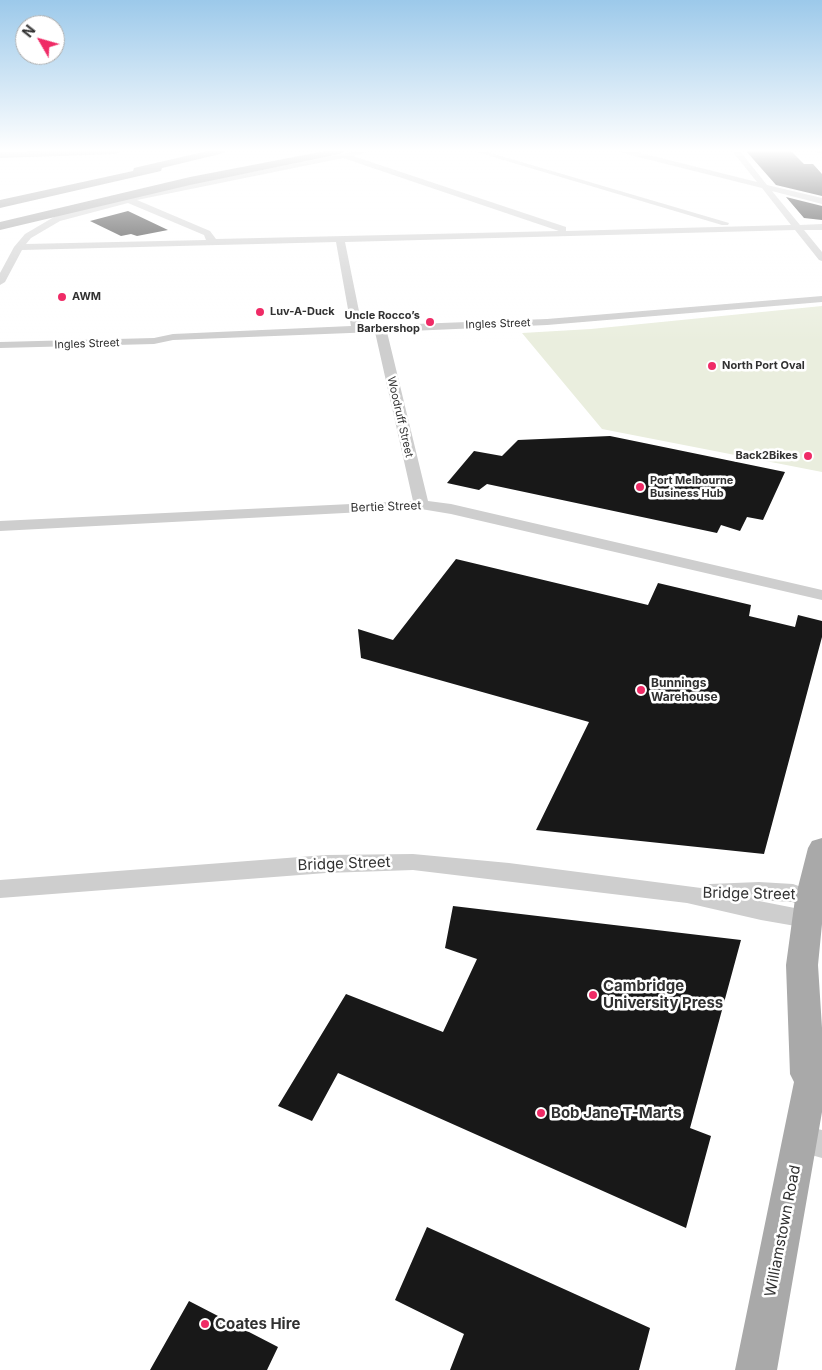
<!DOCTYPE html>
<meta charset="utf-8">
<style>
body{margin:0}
#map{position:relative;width:822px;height:1370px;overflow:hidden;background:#fff;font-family:Inter,sans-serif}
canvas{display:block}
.north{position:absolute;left:15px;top:15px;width:50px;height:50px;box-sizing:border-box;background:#fff;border:1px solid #adadad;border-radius:50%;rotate:308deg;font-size:14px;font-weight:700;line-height:20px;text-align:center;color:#313131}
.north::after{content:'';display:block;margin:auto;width:18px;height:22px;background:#ef2b66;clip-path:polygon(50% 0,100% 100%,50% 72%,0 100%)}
</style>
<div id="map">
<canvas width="822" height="1370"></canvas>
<div class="north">N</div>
</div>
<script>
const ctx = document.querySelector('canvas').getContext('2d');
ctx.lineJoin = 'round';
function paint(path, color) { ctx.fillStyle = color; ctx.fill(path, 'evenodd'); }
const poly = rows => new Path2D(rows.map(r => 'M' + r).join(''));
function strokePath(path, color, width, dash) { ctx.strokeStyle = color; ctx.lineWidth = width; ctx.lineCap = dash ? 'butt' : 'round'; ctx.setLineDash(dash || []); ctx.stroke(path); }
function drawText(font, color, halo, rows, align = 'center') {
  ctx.font = font + ' Inter,sans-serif'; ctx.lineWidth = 5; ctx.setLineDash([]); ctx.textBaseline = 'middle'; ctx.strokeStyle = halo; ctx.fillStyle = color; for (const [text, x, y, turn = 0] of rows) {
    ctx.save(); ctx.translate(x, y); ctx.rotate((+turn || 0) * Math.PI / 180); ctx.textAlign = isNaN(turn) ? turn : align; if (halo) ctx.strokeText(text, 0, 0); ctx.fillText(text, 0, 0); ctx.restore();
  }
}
const green = poly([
 [822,306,822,472,602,429,522,333,591,329]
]);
const building = poly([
 [746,151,791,151,804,164,813,164,822,174,822,196,776,185],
 [786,197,822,206,822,220,804,218],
 [128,211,168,230,137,236,131,234,121,236,90,221],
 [610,436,785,472,763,520,747,517,740,531,721,525,717,533,487,484,479,490,447,483,474,451,502,456,518,440],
 [456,559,648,605,658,583,751,605,749,616,795,627,798,615,822,621,822,637,764,854,536,830,589,722,361,658,358,629,393,640],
 [453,906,741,940,690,1128,711,1136,686,1228,338,1073,312,1121,278,1106,346,994,443,1032,477,959,445,948],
 [427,1227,650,1328,639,1370,450,1370,464,1334,395,1300],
 [189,1301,278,1347,267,1370,150,1370]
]);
const minor = poly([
 [357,151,371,151,353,156,566,227,566,231,791,225,762,188,622,153,621,151,633,151,757,182,732,151,740,151,767,185,822,198,822,204,772,191,800,225,822,224,822,230,804,230,822,252,822,261,819,260,795,230,345,242,362,326,547,319,822,296,822,302,547,325,387,332,428,501,451,504,822,590,822,600,451,514,421,509,0,531,0,521,413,501,375,332,173,340,154,344,0,348,0,342,154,338,173,334,351,326,336,242,22,250,5,282,0,285,0,273,14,247,25,234,54,217,79,209,166,189,357,151],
 [343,158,559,231,216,239,210,231,137,200,343,158],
 [128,203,204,235,206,240,26,244,31,238,60,221,128,203],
 [473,151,484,151,729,223,728,225,722,225,473,151],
 [413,854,509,863,701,888,710,884,759,882,793,884,818,893,822,899,818,905,810,908,792,902,754,900,815,912,819,919,815,926,807,928,761,920,687,903,413,870,326,873,0,898,0,880,326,855,413,854],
 [800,1125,822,1130,822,1158,790,1149,786,1139,790,1129,800,1125]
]);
const major = poly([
 [42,151,121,151,116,154,0,158,0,152,42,151],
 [816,151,822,151,822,154,818,153,816,151],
 [822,838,822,924,818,965,822,1028,822,1112,777,1370,735,1370,794,1082,790,1074,786,965,795,899,808,848,812,841,822,838]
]);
const highway = poly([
 [207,151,225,151,224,153,162,168,161,171,0,208,0,200,133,171,134,168,207,151],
 [325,151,345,151,340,154,190,185,0,230,0,222,190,177,325,151]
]);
const markers = [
 [62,297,5,"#ef2b66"],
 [260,312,5,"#ef2b66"],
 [430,322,5,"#ef2b66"],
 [712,366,5,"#ef2b66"],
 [808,456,5,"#ef2b66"],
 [640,487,5,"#ef2b66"],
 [641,690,5,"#ef2b66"],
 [593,995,5,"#ef2b66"],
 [541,1113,5,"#ef2b66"],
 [205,1324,5,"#ef2b66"]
];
const farPoinames = [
 ["AWM",72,297],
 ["Luv-A-Duck",270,312],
 ["Uncle Rocco’s",420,316,"right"],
 ["Barbershop",420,329,"right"],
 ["North Port Oval",722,366],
 ["Back2Bikes",798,456,"right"],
 ["Port Melbourne",650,481],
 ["Business Hub",650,494]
];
const farStreetnames = [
 ["Ingles Street",498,324,-2],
 ["Ingles Street",87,344,-2],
 ["Woodruff Street",400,417,77]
];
const streetNames = [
 ["Bertie Street",386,507,-2]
];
const poiNames = [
 ["Bunnings",651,683],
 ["Warehouse",651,697]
];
const nearStreetnames = [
 ["Bridge Street",344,864,-2],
 ["Bridge Street",749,894,1],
 ["Williamstown Road",783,1231,-79]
];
const nearPoinames = [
 ["Cambridge",603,986],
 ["University Press",603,1003],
 ["Bob Jane T-Marts",551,1113],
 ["Coates Hire",215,1324]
];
paint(green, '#eaeede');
paint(building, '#181818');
paint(minor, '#cecece');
paint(major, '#a9a9a9');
paint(highway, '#989898');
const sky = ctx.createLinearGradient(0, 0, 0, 342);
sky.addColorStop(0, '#9cc9ea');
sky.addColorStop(0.44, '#fff');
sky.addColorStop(1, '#ffffff00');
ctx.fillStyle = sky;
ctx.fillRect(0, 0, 822, 342);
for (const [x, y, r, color] of markers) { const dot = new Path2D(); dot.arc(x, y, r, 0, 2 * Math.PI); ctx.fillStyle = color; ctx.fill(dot); strokePath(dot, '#fff', 2); }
drawText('bold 11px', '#313131', '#fff', farPoinames, 'left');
drawText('11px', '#313131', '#fff', farStreetnames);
drawText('12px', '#313131', '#fff', streetNames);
drawText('bold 12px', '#313131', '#fff', poiNames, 'left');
drawText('15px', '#313131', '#fff', nearStreetnames);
drawText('bold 15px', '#313131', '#fff', nearPoinames, 'left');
</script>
